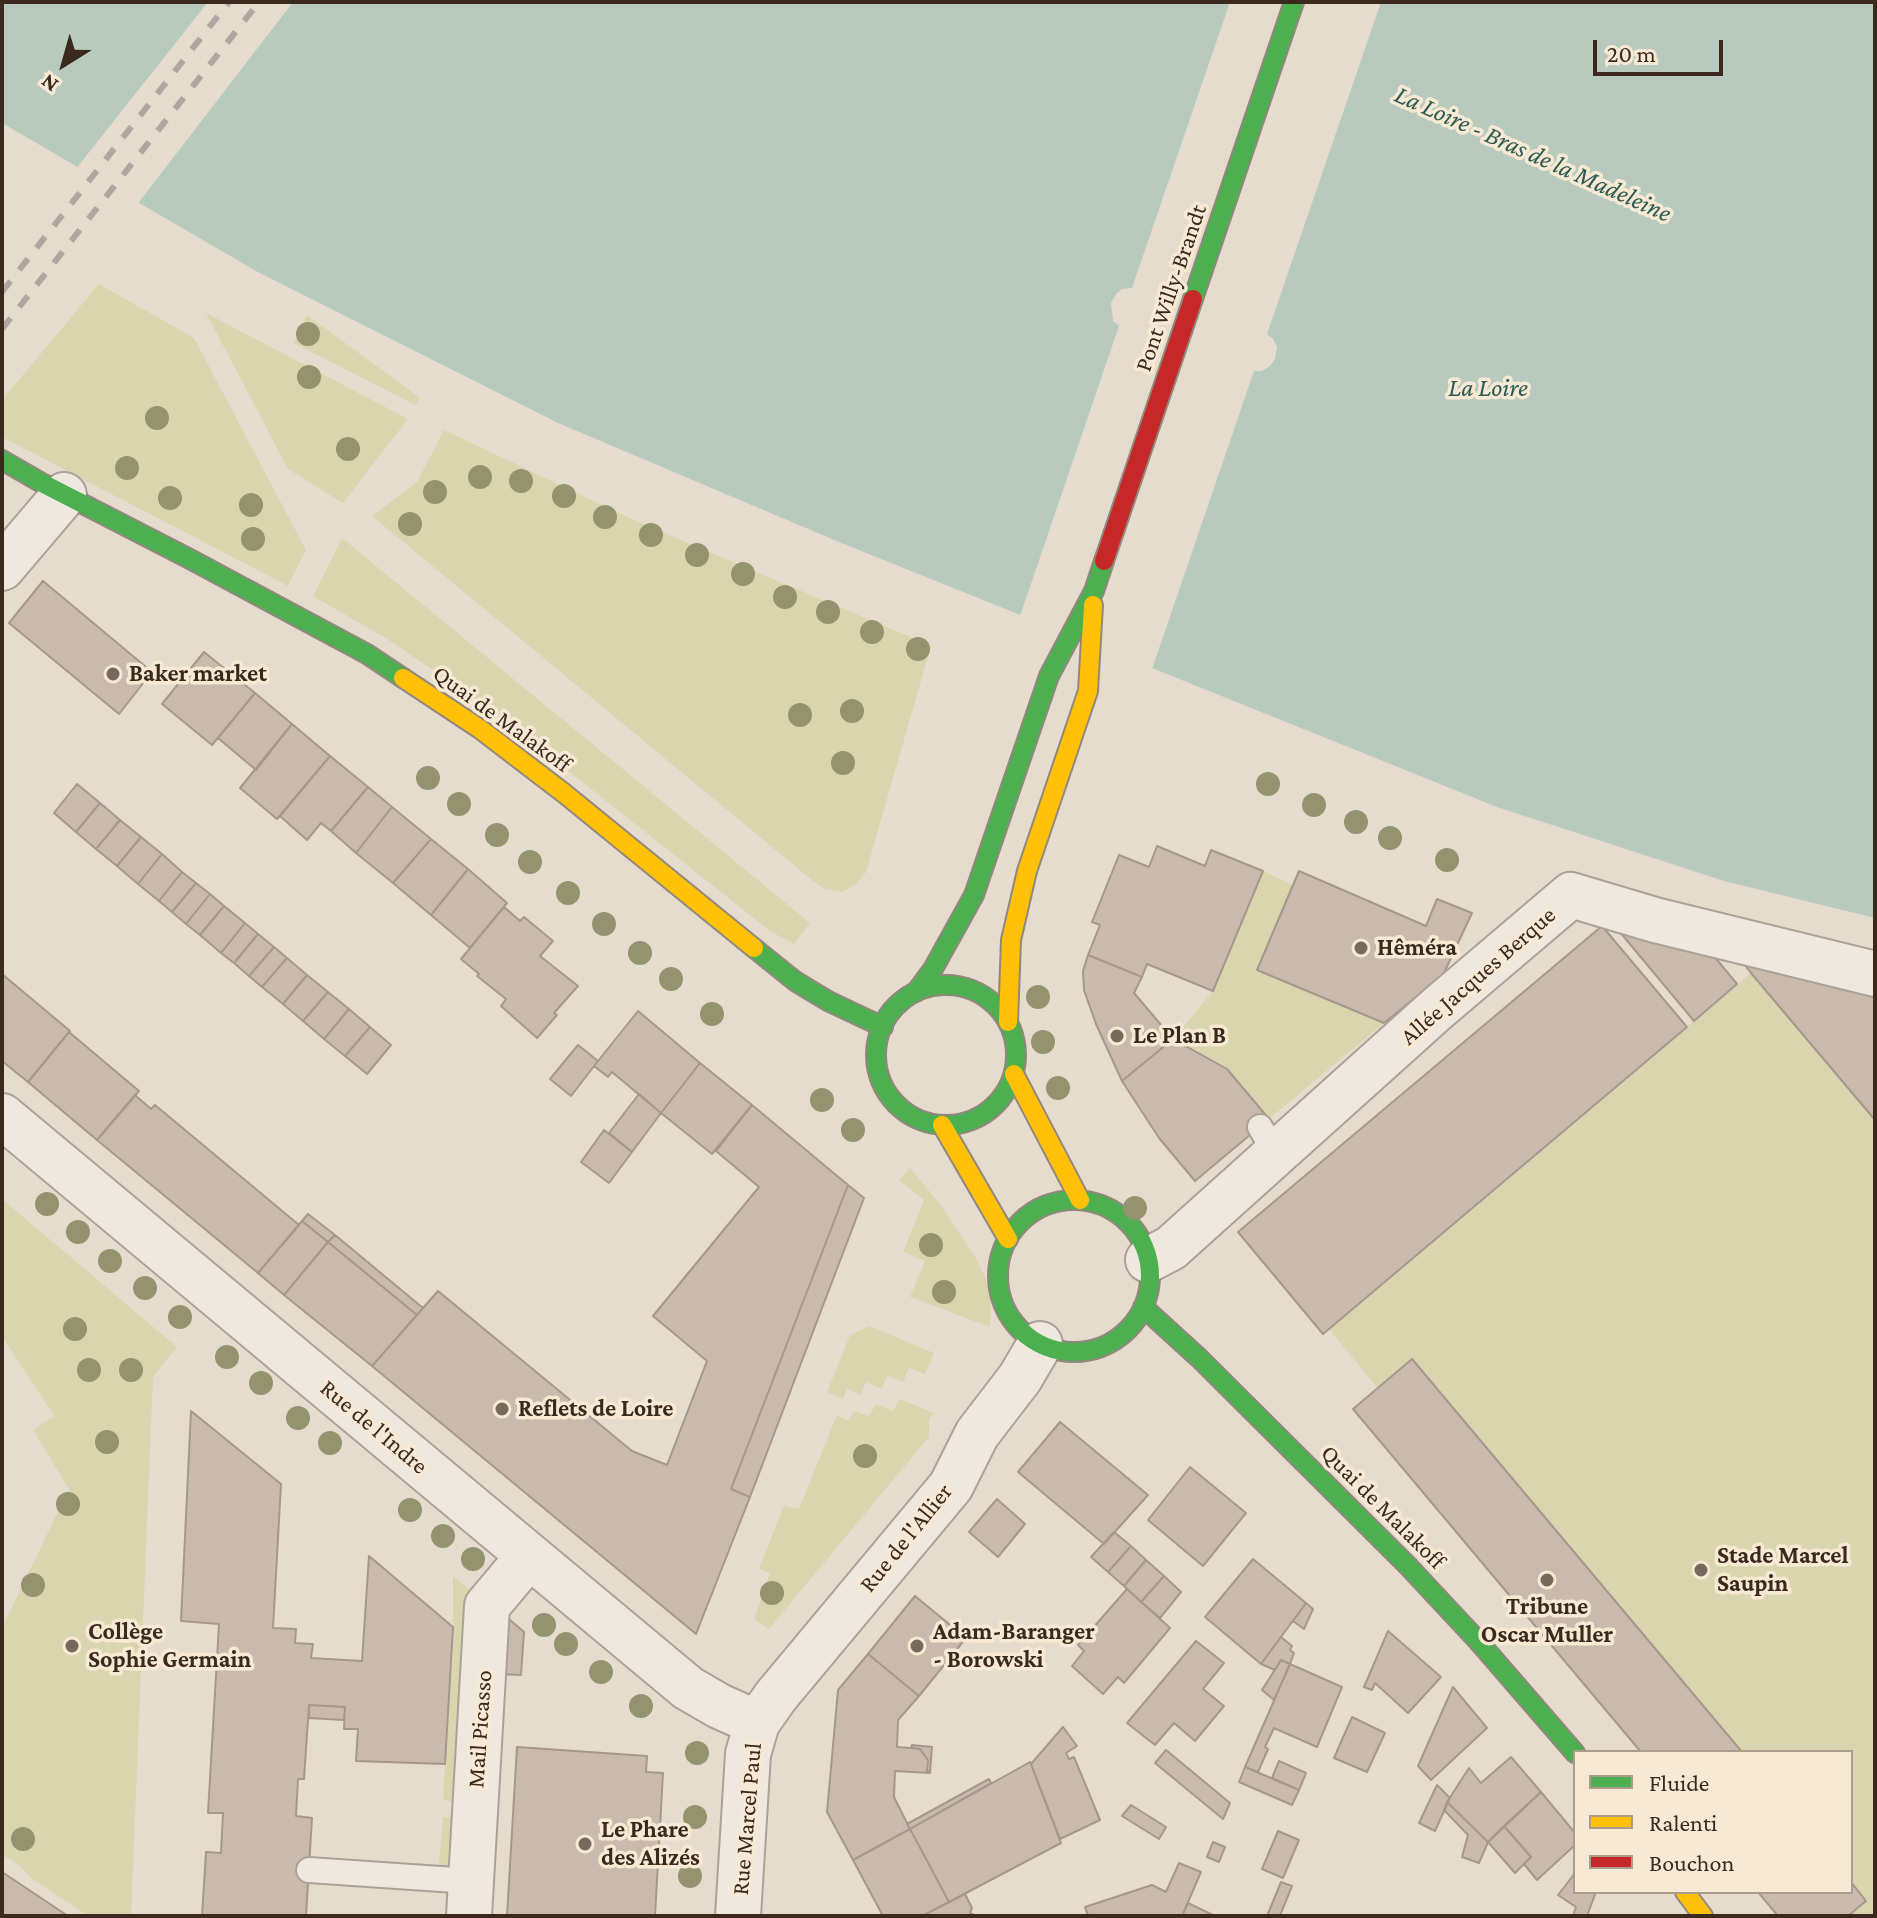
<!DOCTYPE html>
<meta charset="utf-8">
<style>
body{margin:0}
#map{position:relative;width:1877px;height:1918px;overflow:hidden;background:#e6dcce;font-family:"Crimson Pro",serif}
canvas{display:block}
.frame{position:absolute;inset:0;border:4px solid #3b291e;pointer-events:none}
.legend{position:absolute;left:1573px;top:1750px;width:280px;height:144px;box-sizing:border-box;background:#f7e9d3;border:2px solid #ac9c8b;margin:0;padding:10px 14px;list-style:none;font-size:24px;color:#3b291e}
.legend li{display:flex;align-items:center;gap:16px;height:40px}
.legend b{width:40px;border:2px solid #ac9c8b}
.north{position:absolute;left:24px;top:24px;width:80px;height:80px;-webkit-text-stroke:6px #f7e9d3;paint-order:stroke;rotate:217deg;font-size:22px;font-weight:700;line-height:32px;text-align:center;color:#3b291e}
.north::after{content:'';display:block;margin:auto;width:28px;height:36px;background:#3b291e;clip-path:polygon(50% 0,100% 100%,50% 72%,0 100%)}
.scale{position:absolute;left:1593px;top:40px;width:130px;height:36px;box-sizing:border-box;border:4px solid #3b291e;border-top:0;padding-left:10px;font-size:24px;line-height:28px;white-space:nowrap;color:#3b291e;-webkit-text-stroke:6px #f7e9d3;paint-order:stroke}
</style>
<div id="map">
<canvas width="1877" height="1918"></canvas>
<div class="frame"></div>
<ul class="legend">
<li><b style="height:10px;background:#4caf50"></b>Fluide</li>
<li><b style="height:10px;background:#ffc107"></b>Ralenti</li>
<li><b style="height:10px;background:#c62828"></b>Bouchon</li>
</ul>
<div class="north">N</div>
<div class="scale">20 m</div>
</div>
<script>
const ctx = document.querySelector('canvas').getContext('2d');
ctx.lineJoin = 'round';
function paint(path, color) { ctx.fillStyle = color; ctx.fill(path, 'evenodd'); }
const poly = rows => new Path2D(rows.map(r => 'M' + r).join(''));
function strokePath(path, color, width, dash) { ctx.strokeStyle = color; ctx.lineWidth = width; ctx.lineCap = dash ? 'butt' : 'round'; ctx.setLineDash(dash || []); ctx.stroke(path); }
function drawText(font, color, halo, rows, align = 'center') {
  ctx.font = font + ' "Crimson Pro",serif'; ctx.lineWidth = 7; ctx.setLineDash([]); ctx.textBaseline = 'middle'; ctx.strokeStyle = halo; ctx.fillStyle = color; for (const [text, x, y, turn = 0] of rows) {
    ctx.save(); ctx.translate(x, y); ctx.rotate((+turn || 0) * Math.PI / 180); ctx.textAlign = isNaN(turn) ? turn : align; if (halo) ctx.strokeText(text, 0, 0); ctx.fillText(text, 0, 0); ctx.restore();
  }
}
const green = poly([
 [99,284,194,338,306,550,288,586,2,437,2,400],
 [206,313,408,419,343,503,288,469],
 [307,315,420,398,415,405,294,343],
 [444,430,634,520,931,646,866,872,856,884,843,892,824,889,813,881,372,516,417,482],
 [342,538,810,923,794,944,770,931,489,708,387,639,313,596],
 [1263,871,1293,885,1258,971,1384,1023,1269,1119,1227,1069,1173,1039,1213,991],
 [1751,973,1875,1120,1875,1916,1812,1916,1851,1892,1851,1752,1677,1752,1329,1329],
 [910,1168,940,1204,976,1258,984,1275,989,1290,991,1302,990,1327,910,1297,925,1261,903,1252,924,1200,899,1180],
 [2,1199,177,1347,153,1377,131,1916,88,1916,31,1878,20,1866,2,1854,2,1628,69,1489,33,1430,54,1416,2,1336],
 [869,1326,934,1353,925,1374,909,1368,903,1382,887,1376,882,1389,866,1382,861,1395,847,1389,843,1399,827,1392,850,1335],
 [899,1399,934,1413,929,1420,929,1437,769,1629,754,1619,770,1573,759,1569,784,1505,799,1509,837,1415,848,1421,854,1411,869,1416,876,1404,893,1411],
 [453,1576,474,1593,462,1803,443,1800,453,1627],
 [443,1817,462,1818,457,1867,439,1865]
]);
const water = poly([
 [2,2,1875,2,1875,918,1724,881,1497,807,839,542,558,423,256,271,2,123]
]);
const pier = poly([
 [208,2,293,2,136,206,75,170],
 [1230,2,1381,2,1267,334,1273,339,1277,347,1275,359,1270,366,1262,371,1254,371,1151,672,1019,619,1119,326,1113,321,1111,303,1116,294,1122,289,1132,288]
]);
const building = poly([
 [43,581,152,672,119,714,9,623,43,581],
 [204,652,255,693,212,745,162,704,204,652],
 [255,693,292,724,256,770,218,738,255,693],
 [292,724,330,756,277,819,240,788,292,724],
 [330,756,368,787,331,831,321,823,307,840,280,816,330,756],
 [77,784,100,803,76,832,54,813,77,784],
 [368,787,392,807,356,853,331,831,368,787],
 [100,803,120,820,96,849,76,832,100,803],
 [392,807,431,839,393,883,356,853,392,807],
 [120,820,141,837,117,866,96,849,120,820],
 [141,837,162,854,138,884,117,866,141,837],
 [431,839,468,869,431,915,393,883,431,839],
 [1157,846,1205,866,1211,850,1263,871,1213,991,1147,964,1142,977,1088,955,1100,925,1092,922,1119,855,1149,867,1157,846],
 [162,854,182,872,159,901,138,884,162,854],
 [468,869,507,903,470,948,431,915,468,869],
 [1299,871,1426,926,1437,899,1472,913,1443,975,1384,1023,1257,970,1299,871],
 [182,872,196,883,172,912,159,901,182,872],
 [196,883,210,894,186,924,172,912,196,883],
 [210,894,224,906,200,935,186,924,210,894],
 [224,906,245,923,221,953,200,935,224,906],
 [504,907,520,921,524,917,553,941,540,956,578,986,554,1013,557,1015,537,1038,501,1006,506,999,477,976,479,974,461,959,504,907],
 [245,923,258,934,234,963,221,953,245,923],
 [1614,925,1708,949,1737,984,1694,1021,1614,925],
 [1602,926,1687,1027,1323,1334,1238,1232,1602,926],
 [258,934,274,947,249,976,234,963,258,934],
 [274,947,287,958,262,987,249,976,274,947],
 [1088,955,1142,977,1134,993,1173,1039,1122,1081,1096,1024,1084,990,1083,971,1088,955],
 [287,958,307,975,283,1004,262,987,287,958],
 [1745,962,1875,995,1875,1120,1751,973,1744,964,1745,962],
 [2,974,70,1031,28,1082,2,1061,2,974],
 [307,975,328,992,303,1021,283,1004,307,975],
 [328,992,349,1009,324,1039,303,1021,328,992],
 [349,1009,370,1027,345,1056,324,1039,349,1009],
 [638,1011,700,1063,661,1113,612,1072,608,1077,594,1066,638,1011],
 [370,1027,391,1045,367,1074,345,1056,370,1027],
 [69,1032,139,1091,97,1140,28,1082,69,1032],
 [1173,1039,1227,1069,1269,1119,1195,1181,1159,1138,1122,1081,1173,1039],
 [578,1045,598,1061,571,1096,550,1079,578,1045],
 [700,1063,752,1105,712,1154,661,1113,700,1063],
 [639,1094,661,1113,632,1152,609,1133,639,1094],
 [135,1095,151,1109,155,1105,299,1225,258,1273,97,1140,135,1095],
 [752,1105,848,1185,731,1489,750,1497,696,1634,372,1366,438,1291,632,1451,667,1465,707,1361,653,1316,759,1187,716,1151,752,1105],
 [604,1130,632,1152,609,1183,581,1162,604,1130],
 [848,1185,864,1198,750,1497,731,1489,848,1185],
 [308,1214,335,1235,328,1242,302,1221,308,1214],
 [302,1221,328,1242,284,1295,258,1273,302,1221],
 [335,1235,423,1308,417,1315,328,1242,335,1235],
 [328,1242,417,1315,372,1366,284,1295,328,1242],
 [1412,1359,1742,1752,1641,1752,1353,1409,1412,1359],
 [191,1411,281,1484,273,1628,296,1629,295,1643,313,1644,311,1658,362,1661,369,1556,453,1627,445,1764,356,1761,358,1729,344,1729,345,1707,309,1705,304,1779,298,1779,296,1816,312,1818,306,1916,202,1916,206,1852,221,1853,223,1813,208,1813,219,1624,181,1621,191,1411],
 [1060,1422,1148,1495,1104,1544,1018,1472,1060,1422],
 [1190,1467,1246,1513,1203,1566,1148,1520,1190,1467],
 [997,1499,1025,1524,998,1557,969,1532,997,1499],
 [1114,1532,1131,1546,1108,1572,1091,1557,1114,1532],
 [1131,1546,1146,1560,1124,1586,1108,1572,1131,1546],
 [1253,1559,1306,1603,1261,1664,1205,1617,1253,1559],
 [1146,1560,1164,1576,1141,1602,1124,1586,1146,1560],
 [1164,1576,1181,1592,1160,1618,1141,1602,1164,1576],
 [1127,1589,1170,1628,1124,1683,1118,1677,1103,1694,1072,1666,1084,1651,1078,1645,1127,1589],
 [915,1596,966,1638,919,1696,868,1654,915,1596],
 [1306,1603,1313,1609,1304,1629,1293,1621,1306,1603],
 [502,1613,524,1632,521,1675,498,1674,502,1613],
 [1388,1631,1441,1677,1408,1713,1375,1683,1372,1690,1364,1687,1388,1631],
 [1281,1637,1292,1646,1290,1650,1294,1653,1290,1664,1281,1660,1275,1670,1261,1664,1281,1637],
 [1196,1641,1224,1663,1203,1689,1224,1706,1195,1741,1174,1723,1155,1745,1127,1723,1196,1641],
 [868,1654,919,1696,898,1720,897,1747,911,1748,912,1745,912,1748,920,1749,928,1760,927,1771,930,1772,930,1773,895,1771,894,1797,910,1829,853,1860,827,1812,838,1690,868,1654],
 [1281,1660,1290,1664,1274,1700,1262,1690,1281,1660],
 [1290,1664,1342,1687,1317,1747,1274,1728,1265,1747,1268,1749,1258,1772,1245,1767,1290,1664],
 [1453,1687,1487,1728,1431,1780,1418,1766,1453,1687],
 [309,1705,345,1707,344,1720,309,1718,309,1705],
 [1352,1717,1385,1733,1367,1772,1334,1758,1352,1717],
 [1063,1727,1077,1746,1066,1753,1069,1759,1074,1757,1100,1820,1060,1839,1031,1764,1063,1727],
 [912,1745,932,1747,930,1772,927,1771,928,1760,920,1749,912,1748,912,1745],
 [517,1747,647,1756,646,1772,663,1773,655,1916,507,1916,517,1747],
 [1166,1750,1230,1803,1223,1819,1155,1763,1166,1750],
 [1511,1757,1541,1792,1488,1842,1447,1802,1469,1768,1481,1783,1511,1757],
 [1279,1761,1306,1773,1299,1790,1272,1778,1279,1761],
 [1030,1762,1061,1843,949,1902,910,1829,1030,1762],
 [1245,1767,1299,1790,1292,1805,1239,1782,1245,1767],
 [989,1779,991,1783,910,1829,907,1824,989,1779],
 [1437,1785,1450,1798,1435,1831,1419,1823,1437,1785],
 [1541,1792,1575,1833,1575,1845,1537,1880,1524,1864,1531,1857,1504,1826,1541,1792],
 [1447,1802,1488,1842,1479,1863,1462,1857,1468,1835,1444,1810,1447,1802],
 [1131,1805,1166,1827,1159,1839,1122,1816,1131,1805],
 [1504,1826,1531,1857,1515,1873,1488,1842,1504,1826],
 [910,1829,949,1902,922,1916,883,1916,853,1860,910,1829],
 [1278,1831,1299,1840,1283,1878,1262,1869,1278,1831],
 [1213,1842,1225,1847,1219,1862,1207,1857,1213,1842],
 [1179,1863,1201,1872,1182,1916,1088,1916,1085,1907,1152,1885,1166,1892,1179,1863],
 [2,1872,68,1916,2,1916,2,1872],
 [1575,1873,1575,1892,1596,1892,1587,1916,1573,1916,1576,1907,1558,1895,1575,1873],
 [1281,1882,1292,1886,1280,1916,1267,1916,1281,1882],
 [1851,1882,1866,1901,1848,1916,1778,1916,1758,1892,1851,1892,1851,1882],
 [965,1894,972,1908,970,1913,977,1916,922,1916,965,1894],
 [1188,1903,1215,1916,1182,1916,1188,1903]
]);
const lane = poly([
 [1260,1127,1276,1154],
 [309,1870,470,1881]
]);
const street = poly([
 [2,568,64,495],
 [2,1116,688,1688,719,1706,757,1723],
 [1148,1260,1171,1248,1438,1008,1571,895,1655,920,1875,974],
 [469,1916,487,1606,529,1556],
 [738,1916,748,1754,757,1723,776,1696,951,1486,977,1434,1020,1378,1040,1344]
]);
const fast = poly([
 [1193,299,1294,2],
 [2,460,42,483,188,558,367,654,403,678],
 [754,948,795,981,828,1001,883,1027],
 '876 1055a70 70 0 1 1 140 0a70 70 0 1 1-140 0Z',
 [916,992,933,969,974,895,1049,676,1094,591,1104,561],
 '998 1276a76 76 0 1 1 152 0a76 76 0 1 1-152 0Z',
 [1143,1307,1199,1358,1408,1566,1478,1641,1575,1753]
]);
const slow = poly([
 [403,678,480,729,565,794,754,948],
 [1008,1022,1011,940,1027,871,1088,691,1093,605],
 [1014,1074,1080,1200],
 [942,1125,1008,1239],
 [1685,1892,1703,1916]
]);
const jam = poly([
 [1104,561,1193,299]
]);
const rail = poly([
 [2,292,229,2],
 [2,329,259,2]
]);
const trees = [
 [308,334],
 [309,377],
 [157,418],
 [348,449],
 [127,468],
 [480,477],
 [521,481],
 [435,492],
 [564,496],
 [170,498],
 [251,505],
 [605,517],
 [410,524],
 [651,535],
 [253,539],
 [697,555],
 [743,574],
 [785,597],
 [828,612],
 [872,632],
 [918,649],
 [852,711],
 [800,715],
 [843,763],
 [428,778],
 [1268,784],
 [459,804],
 [1314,805],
 [1356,822],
 [497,835],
 [1390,838],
 [1447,860],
 [530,862],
 [568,893],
 [604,924],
 [640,953],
 [671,979],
 [1038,997],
 [712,1014],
 [1043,1042],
 [1058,1088],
 [822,1100],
 [853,1130],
 [47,1204],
 [1135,1208],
 [78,1232],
 [931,1245],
 [110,1261],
 [145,1288],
 [944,1292],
 [180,1317],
 [75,1329],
 [227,1357],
 [89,1370],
 [131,1370],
 [261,1383],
 [298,1418],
 [107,1442],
 [330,1443],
 [865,1456],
 [68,1504],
 [410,1510],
 [443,1536],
 [473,1559],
 [33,1585],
 [772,1593],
 [544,1625],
 [566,1644],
 [601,1672],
 [641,1706],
 [697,1753],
 [695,1817],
 [23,1839],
 [690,1876]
];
const markers = [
 [113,674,8,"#77685c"],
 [1361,948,8,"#77685c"],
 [1117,1036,8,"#77685c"],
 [502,1409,8,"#77685c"],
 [1701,1570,8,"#77685c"],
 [1547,1580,8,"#77685c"],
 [72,1646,8,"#77685c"],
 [917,1646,8,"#77685c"],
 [585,1844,8,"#77685c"]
];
const streetNames = [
 ["Pont Willy-Brandt",1171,288,-71],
 ["Quai de Malakoff",502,719,36],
 ["Allée Jacques Berque",1478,976,-41],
 ["Rue de l'Indre",374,1427,40],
 ["Quai de Malakoff",1383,1507,45],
 ["Rue de l'Allier",906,1538,-51],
 ["Mail Picasso",480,1729,-86],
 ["Rue Marcel Paul",747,1819,-85]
];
const poiNames = [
 ["Baker market",129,674],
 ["Hêméra",1377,948],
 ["Le Plan B",1133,1036],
 ["Reflets de Loire",518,1409],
 ["Stade Marcel",1717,1556],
 ["Saupin",1717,1584],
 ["Tribune",1547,1607,"center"],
 ["Oscar Muller",1547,1635,"center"],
 ["Collège",88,1632],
 ["Sophie Germain",88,1660],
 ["Adam-Baranger",933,1632],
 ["- Borowski",933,1660],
 ["Le Phare",601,1830],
 ["des Alizés",601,1858]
];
const waterNames = [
 ["La Loire - Bras de la Madeleine",1533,154,24],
 ["La Loire",1488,388]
];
paint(green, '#d9d5af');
paint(water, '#b8cabe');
paint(pier, '#e6dcce');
paint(building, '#cabaae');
strokePath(building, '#a6978d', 2);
strokePath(lane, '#aba197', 28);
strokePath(street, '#aba197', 48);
strokePath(fast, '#91877d', 22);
strokePath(slow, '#91877d', 22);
strokePath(jam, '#91877d', 22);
strokePath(lane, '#eee8df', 24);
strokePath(street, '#eee8df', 44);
strokePath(fast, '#4caf50', 18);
strokePath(slow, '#ffc107', 18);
strokePath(jam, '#c62828', 18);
strokePath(rail, '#ada7a0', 6, [14, 14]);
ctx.fillStyle = '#949370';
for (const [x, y] of trees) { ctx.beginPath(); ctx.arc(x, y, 12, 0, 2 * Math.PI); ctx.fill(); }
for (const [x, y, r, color] of markers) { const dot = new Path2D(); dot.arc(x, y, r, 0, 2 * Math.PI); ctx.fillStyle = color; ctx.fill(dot); strokePath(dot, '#f7e9d3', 3); }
drawText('24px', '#3b291e', '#f7e9d3', streetNames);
drawText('bold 24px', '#3b291e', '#f7e9d3', poiNames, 'left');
drawText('italic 26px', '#2c5b53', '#f7e9d3', waterNames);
</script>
